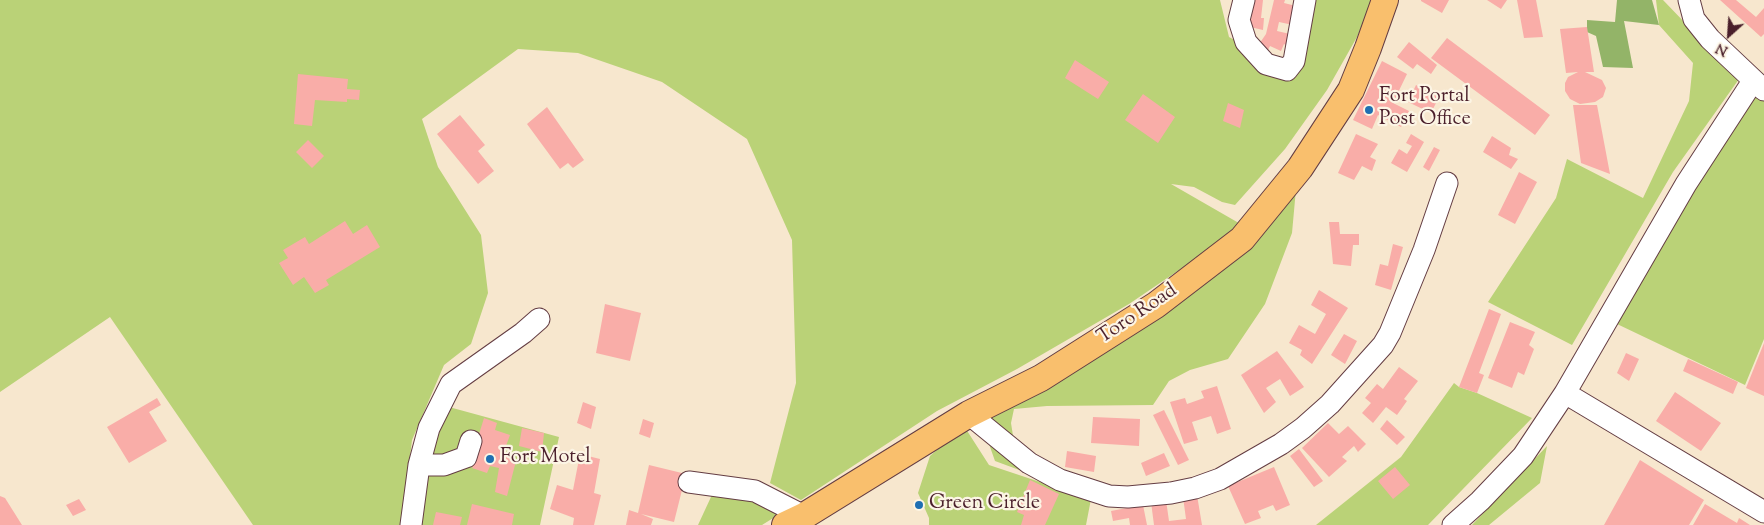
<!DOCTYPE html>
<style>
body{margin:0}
#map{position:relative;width:1764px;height:525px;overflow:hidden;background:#f7e7ce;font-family:"Sorts Mill Goudy",serif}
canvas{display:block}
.north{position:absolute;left:1704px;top:10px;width:50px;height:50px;-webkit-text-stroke:4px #fcf5e5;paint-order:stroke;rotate:206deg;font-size:14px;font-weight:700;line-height:20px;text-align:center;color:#4a1f2b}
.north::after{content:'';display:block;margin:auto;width:18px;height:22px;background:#4a1f2b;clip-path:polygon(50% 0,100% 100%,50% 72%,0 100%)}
</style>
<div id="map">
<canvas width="1764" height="525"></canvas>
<div class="north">N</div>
</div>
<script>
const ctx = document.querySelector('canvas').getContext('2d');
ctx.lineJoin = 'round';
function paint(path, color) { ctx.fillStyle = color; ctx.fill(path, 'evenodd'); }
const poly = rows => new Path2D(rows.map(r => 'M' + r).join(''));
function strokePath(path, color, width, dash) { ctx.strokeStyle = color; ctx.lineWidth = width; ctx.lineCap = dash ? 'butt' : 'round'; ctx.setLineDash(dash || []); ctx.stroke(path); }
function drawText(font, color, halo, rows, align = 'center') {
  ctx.font = font + ' "Sorts Mill Goudy",serif'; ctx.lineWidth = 4.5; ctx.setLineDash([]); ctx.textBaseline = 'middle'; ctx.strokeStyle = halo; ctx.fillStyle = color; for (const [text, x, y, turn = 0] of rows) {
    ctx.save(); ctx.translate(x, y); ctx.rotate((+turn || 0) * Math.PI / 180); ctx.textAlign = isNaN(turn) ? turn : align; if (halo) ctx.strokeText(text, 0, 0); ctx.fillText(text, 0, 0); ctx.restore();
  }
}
const green = poly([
 [0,0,1220,0,1229,37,1242,44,1280,73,1295,78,1309,38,1316,0,1373,0,1357,37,1327,90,1285,149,1235,205,1222,202,1194,187,1171,184,1244,226,1129,304,1017,369,937,411,801,500,770,483,796,383,792,240,747,139,662,82,578,53,518,49,422,119,438,167,481,235,488,293,471,344,444,365,412,440,402,525,253,525,110,317,0,392],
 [1656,0,1663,0,1739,79,1673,172,1572,345,1488,302,1556,198,1567,159,1643,198,1689,101,1693,63,1659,25],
 [1757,95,1764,101,1764,339,1745,385,1617,324,1692,186],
 [1297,178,1292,233,1265,304,1228,359,1190,370,1169,381,1153,405,1047,406,1014,409,1011,423,1014,442,1022,471,995,461,977,410,1138,314],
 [1454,383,1459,387,1477,393,1532,418,1428,525,1316,525,1401,457],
 [449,407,559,437,540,525,422,525,429,448],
 [964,426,989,465,1091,499,1086,525,929,525,929,518,918,493,930,456],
 [1547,446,1540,483,1489,525,1472,525],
 [717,484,791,507,762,525,698,525]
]);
const forest = poly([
 [1617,0,1652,0,1659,25,1624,21,1633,68,1603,67,1596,36,1587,32,1587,20,1615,22]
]);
const building = poly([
 [1254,0,1263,0,1261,18,1264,18,1263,30,1250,27],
 [1274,0,1285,0,1284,3,1296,6,1293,25,1279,22,1277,31,1290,34,1288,46,1284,44,1281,51,1270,46,1265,56,1255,50,1266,34],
 [1421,0,1449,0,1442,13,1421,1],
 [1487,0,1507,0,1501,9],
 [1517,0,1536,0,1543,37,1524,38],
 [1720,0,1736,0,1756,17,1764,8,1764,34,1761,37],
 [1587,27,1594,72,1585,72,1602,80,1606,88,1603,97,1595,102,1580,104,1570,99,1565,91,1565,83,1568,77,1578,72,1566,73,1560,29],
 [1447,38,1550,115,1535,135,1431,58],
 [1409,42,1437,65,1431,74,1417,64,1413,69,1397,57],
 [1075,60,1109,82,1098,99,1065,78],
 [1382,61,1407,74,1393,103,1409,111,1401,127,1378,115,1372,129,1353,120],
 [298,74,348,79,347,89,360,90,359,100,347,99,347,102,315,100,312,126,294,124],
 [1416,85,1439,97,1431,113,1408,102],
 [1143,94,1175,117,1158,143,1125,120],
 [1228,103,1244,110,1240,128,1223,121],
 [1573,105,1597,105,1610,174,1581,163],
 [547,107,584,160,573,168,568,163,560,169,527,124],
 [460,115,485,145,478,151,494,171,478,184,437,134],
 [1356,134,1378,144,1370,157,1376,160,1372,171,1362,166,1354,180,1338,173],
 [1411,134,1424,142,1407,172,1391,163,1399,149,1407,154,1412,146,1406,143],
 [1492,136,1511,148,1509,155,1518,159,1511,169,1483,152],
 [308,140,324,156,312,168,296,152],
 [1434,147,1440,150,1429,171,1423,167],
 [1519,172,1537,182,1515,224,1498,215],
 [345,221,353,234,367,225,380,247,326,280,329,285,315,293,304,277,293,285,279,263,288,258,283,250,305,237,309,244],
 [1329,222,1339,222,1340,234,1359,234,1359,245,1353,245,1351,266,1333,264],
 [1393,244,1403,247,1391,290,1375,285,1380,264,1388,266],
 [1319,290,1348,308,1312,364,1300,355,1302,350,1289,343,1299,325,1315,334,1326,314,1311,305],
 [605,304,641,313,630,361,596,353],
 [1489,309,1501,314,1479,373,1484,375,1477,393,1459,387],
 [1510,322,1535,332,1529,345,1534,349,1524,375,1518,372,1512,388,1488,378],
 [1344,334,1357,341,1345,364,1331,355],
 [1764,343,1764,396,1746,388],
 [1277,351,1304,387,1290,396,1280,379,1266,388,1276,402,1264,413,1241,375],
 [1626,353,1639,359,1629,381,1617,373],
 [1688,359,1738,382,1733,394,1683,371],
 [1399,367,1418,381,1404,399,1407,401,1397,415,1386,407,1373,423,1362,413,1371,403,1365,398,1377,384,1383,389],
 [1217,386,1231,429,1217,434,1211,416,1192,422,1198,440,1184,444,1170,402,1185,398,1187,404,1204,398,1201,391],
 [1675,392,1721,423,1701,451,1656,421],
 [157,398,161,405,149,412,167,441,129,463,107,427],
 [583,402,596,407,591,429,577,423],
 [1164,410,1189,460,1178,465,1153,415],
 [1093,417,1140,419,1139,446,1091,443],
 [484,418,497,423,495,430,510,435,503,454,516,461,507,496,495,492,499,468,490,466,487,473,472,468,475,461,471,460],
 [643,419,654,423,650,438,639,434],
 [1387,420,1405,437,1397,445,1380,429],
 [1328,423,1339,434,1348,426,1366,444,1358,452,1354,446,1342,457,1347,461,1329,477,1302,448],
 [522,428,544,433,542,452,519,446],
 [1299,449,1323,481,1314,487,1290,456],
 [1067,451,1096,456,1094,472,1065,467],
 [1164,453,1170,466,1146,476,1141,463],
 [580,454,600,459,594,493,601,495,594,525,573,525,574,518,550,509,557,485,573,490],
 [1640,460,1704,500,1689,525,1604,525],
 [649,465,686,474,674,522,641,514,653,519,651,525,626,525,629,510,638,513],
 [1274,467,1290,505,1276,511,1273,505,1258,511,1261,518,1245,524,1228,486],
 [1395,467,1410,485,1393,499,1378,481],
 [1030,480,1059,494,1045,525,1021,525,1024,515,1017,512],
 [1197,495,1202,525,1154,525,1151,502,1166,500,1169,521,1186,519,1183,497],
 [0,496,5,498,22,525,0,525],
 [79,499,86,510,73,516,66,505],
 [472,504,514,514,512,525,467,525],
 [1705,504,1737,523,1739,518,1750,525,1693,525],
 [1143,505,1147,525,1130,525,1129,518,1113,521,1111,511],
 [436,512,462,517,460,525,433,525]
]);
const minor = poly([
 [1244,0,1239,20,1246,42,1266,64,1287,70,1294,61,1305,0],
 [1689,0,1694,19,1710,39,1764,90],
 [1565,393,1764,512],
 [969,414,1029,463,1060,480,1109,496,1128,497,1171,493,1195,488,1220,479,1281,444,1303,428,1330,404,1383,345,1390,333,1424,250,1447,183],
 [419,465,444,465,466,457,471,441],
 [689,482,755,491,804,516],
 [411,525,419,465,429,428,451,384,523,333,539,319],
 [1453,525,1480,501,1523,456,1565,393,1686,184,1753,81]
]);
const major = poly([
 [785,525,804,516,969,414,1041,378,1156,305,1242,239,1300,168,1351,90,1368,48,1385,0]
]);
const markers = [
 [1369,110,5,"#1f6fb2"],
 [490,459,5,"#1f6fb2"],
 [919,505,5,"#1f6fb2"]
];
const poiNames = [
 ["Fort Portal",1379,98],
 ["Post Office",1379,121],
 ["Fort Motel",500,459],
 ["Green Circle",929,505]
];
const streetNames = [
 ["Toro Road",1138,315,-34]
];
paint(green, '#bad277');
paint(forest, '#93b468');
paint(building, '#f9ada8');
strokePath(minor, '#643d43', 23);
strokePath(major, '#643d43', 28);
strokePath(minor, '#fff', 21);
strokePath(major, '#f9bf6d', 26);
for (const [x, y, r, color] of markers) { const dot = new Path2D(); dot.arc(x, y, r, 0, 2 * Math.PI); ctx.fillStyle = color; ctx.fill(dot); strokePath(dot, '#fcf5e5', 2); }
drawText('20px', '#4a1f2b', '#fcf5e5', poiNames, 'left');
drawText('20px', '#4a1f2b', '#fcf5e5', streetNames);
</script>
